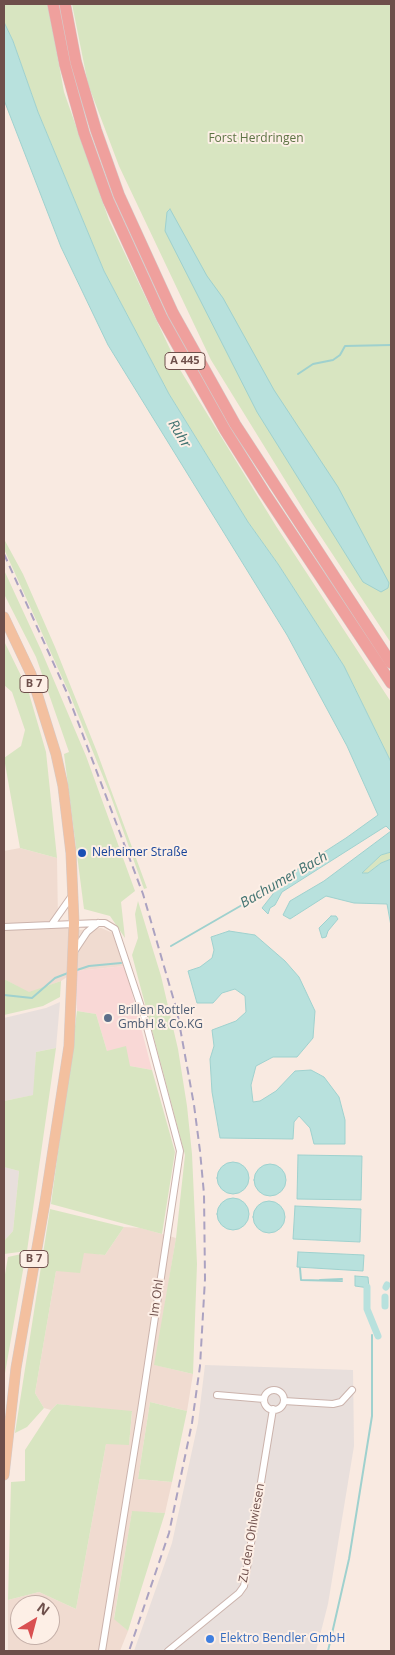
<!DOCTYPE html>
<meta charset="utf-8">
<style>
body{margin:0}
#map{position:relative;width:395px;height:1655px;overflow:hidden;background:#f9eae1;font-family:"Open Sans",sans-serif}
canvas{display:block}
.frame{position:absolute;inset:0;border:5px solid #6e4f4b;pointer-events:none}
.north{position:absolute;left:10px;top:1595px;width:50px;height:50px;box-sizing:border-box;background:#fdefe6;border:1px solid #c4afa8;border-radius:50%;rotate:37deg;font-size:14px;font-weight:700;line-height:20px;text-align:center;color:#6e4f4b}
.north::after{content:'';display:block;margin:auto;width:18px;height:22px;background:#d95051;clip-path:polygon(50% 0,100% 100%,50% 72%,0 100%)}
</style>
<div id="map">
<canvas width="395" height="1655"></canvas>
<div class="frame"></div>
<div class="north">N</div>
</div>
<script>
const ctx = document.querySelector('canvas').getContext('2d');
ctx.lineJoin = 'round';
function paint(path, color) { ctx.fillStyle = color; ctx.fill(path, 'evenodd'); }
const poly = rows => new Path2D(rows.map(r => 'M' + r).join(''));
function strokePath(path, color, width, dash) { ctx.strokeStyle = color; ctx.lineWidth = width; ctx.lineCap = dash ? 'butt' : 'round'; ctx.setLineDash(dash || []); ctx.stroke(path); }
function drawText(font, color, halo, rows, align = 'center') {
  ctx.font = font + ' "Open Sans",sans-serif'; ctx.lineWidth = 4; ctx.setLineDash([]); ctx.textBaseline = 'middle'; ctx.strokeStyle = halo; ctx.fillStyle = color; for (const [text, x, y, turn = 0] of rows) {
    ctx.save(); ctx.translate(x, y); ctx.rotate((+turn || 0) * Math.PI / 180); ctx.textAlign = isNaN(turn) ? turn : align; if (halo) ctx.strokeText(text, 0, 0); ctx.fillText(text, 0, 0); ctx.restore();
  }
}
const residential = poly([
 [20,848,57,858,58,922,80,930,101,928,113,933,125,966,76,971,61,981,29,993,4,979,4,851],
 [124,1227,141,1228,176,1238,155,1365,193,1374,187,1411,150,1402,138,1479,172,1482,165,1513,132,1512,114,1618,128,1631,120,1651,8,1651,8,1600,39,1592,76,1609,106,1444,129,1444,132,1412,57,1404,51,1410,44,1408,35,1393,56,1271,84,1252,105,1255],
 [20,1605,50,1605,50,1635,20,1635]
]);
const commercial = poly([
 [125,966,152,1070,130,1066,107,1051,96,1014,77,1011,75,971]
]);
const industrial = poly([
 [60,1002,56,1048,36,1052,34,1095,4,1101,4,1018,46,1008],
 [5,1167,19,1171,13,1231,4,1241],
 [205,1365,353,1370,354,1446,328,1604,316,1651,134,1651,172,1543,198,1423]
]);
const green = poly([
 [4,4,48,4,64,92,109,220,179,368,276,526,391,702,391,762,344,666,278,564,248,522,169,394,104,271,38,112,13,41,4,22],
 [72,4,391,4,391,643,306,514,211,360,119,166,88,84],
 [4,539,23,574,55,647,97,752,147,888,144,889,110,794,70,695,4,549],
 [4,570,41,650,86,756,135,891,121,902,125,938,110,916,84,909,64,754,69,752,36,657,4,594],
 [4,641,28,690,46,752,57,858,20,848,4,758,21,746,25,730,12,692,4,685],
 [391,852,391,859,381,863,368,873,362,873,381,855],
 [138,901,161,976,178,1049,187,1106,192,1154,197,1264,193,1374,154,1365,176,1238,185,1155,132,955,138,938,135,914],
 [4,979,29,992,61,981,60,997,43,1006,4,1015],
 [77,1011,96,1014,107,1051,126,1046,130,1066,152,1070,175,1152,162,1234,51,1204],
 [56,1048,27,1251,4,1254,4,1241,13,1231,19,1171,4,1167,4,1101,33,1095,36,1052],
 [50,1209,124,1227,105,1255,84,1253,80,1273,56,1271,35,1393,44,1408,27,1427,15,1433],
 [26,1253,4,1379,4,1280,8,1257],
 [150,1402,187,1411,172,1482,138,1479],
 [57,1404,132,1411,129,1445,106,1444,76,1609,39,1592,8,1600,11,1482,25,1481,25,1450,51,1410],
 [132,1511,165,1513,128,1631,114,1619]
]);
const water = poly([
 [4,22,13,41,38,112,104,271,169,394,248,522,278,564,344,666,391,762,391,831,386,826,282,892,275,905,270,908,268,914,262,908,273,894,273,885,346,838,378,815,347,746,287,635,108,345,61,247,4,100,4,22],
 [170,209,207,276,223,298,274,390,338,487,389,583,388,588,381,592,363,582,257,412,165,231,167,212,170,209],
 [391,831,391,852,381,855,362,873,368,873,381,863,391,859,391,926,387,904,354,903,326,896,290,919,283,915,290,901,324,881,391,831],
 [331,916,336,916,338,919,328,931,326,937,322,938,319,928,331,916],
 [229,931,255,935,285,961,299,977,315,1011,313,1038,297,1057,273,1057,256,1066,251,1085,253,1102,260,1101,276,1091,295,1071,311,1070,324,1077,339,1097,345,1120,345,1144,314,1144,310,1128,299,1116,294,1122,293,1139,220,1138,212,1092,210,1059,214,1046,212,1030,236,1021,246,1012,245,996,235,989,222,993,213,1003,197,1003,188,971,200,967,212,958,214,950,211,937,229,931],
 [298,1155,362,1156,361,1200,297,1199,298,1155],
 '217 1178a16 16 0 1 1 32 0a16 16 0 1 1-32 0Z',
 '254 1180a16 16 0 1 1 32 0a16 16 0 1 1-32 0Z',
 '217 1214a16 16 0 1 1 32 0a16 16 0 1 1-32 0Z',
 '253 1217a16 16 0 1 1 32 0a16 16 0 1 1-32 0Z',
 [295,1206,361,1209,360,1242,293,1239,295,1206],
 [298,1252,364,1255,363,1271,297,1267,298,1252],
 [355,1276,368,1277,369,1288,355,1286,355,1276]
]);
const stream = poly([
 [298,374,313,364,333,360,340,355,345,346,391,345],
 [171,946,275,886],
 [77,970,89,966,121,963],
 [4,995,32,998,55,978,68,973],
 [300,1268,301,1280,342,1281],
 [320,1280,342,1279],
 [328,1651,349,1559,372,1416,372,1335]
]);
const canal = poly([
 [367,1287,367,1309,378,1336],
 [386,1287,387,1285],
 [385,1306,385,1297]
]);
const minor = poly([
 [52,924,71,897],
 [4,927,98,923,105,923,115,929,144,1016,180,1151,141,1410,102,1651],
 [75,950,87,932,98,923],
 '264 1400a10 10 0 1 1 20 0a10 10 0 1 1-20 0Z',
 [217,1395,264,1399],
 [284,1401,333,1404,341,1402,352,1390],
 [168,1651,239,1593,244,1586,273,1409]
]);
const primary = poly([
 [4,617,31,674,56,754,63,786,71,853,74,923,69,1046,45,1202,16,1368,4,1475]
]);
const motorway = poly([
 [53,4,65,65,84,133,108,200,162,318,225,430,264,492,391,683],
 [65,4,76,62,96,130,119,195,173,313,235,424,391,663]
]);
const rail = poly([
 [4,554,67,693,143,894,177,1011,194,1105,200,1151,204,1194,205,1279,200,1366,192,1423,169,1533,129,1651]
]);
const markers = [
 [82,853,5,"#1a4fb4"],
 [108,1018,5,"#5c6f8a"],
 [210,1639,5,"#3f7fe0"]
];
const shields = [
 [185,361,40],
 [34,684,28],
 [34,1259,28]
];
const shieldNames = [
 ["A 445",185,361],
 ["B 7",34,684],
 ["B 7",34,1259]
];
const parkNames = [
 ["Forst Herdringen",256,139]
];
const transitNames = [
 ["Neheimer Straße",92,853]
];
const serviceNames = [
 ["Brillen Rottler",118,1011],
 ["GmbH & Co.KG",118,1025]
];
const streetNames = [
 ["Im Ohl",157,1298,-82],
 ["Zu den Ohlwiesen",252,1533,-80]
];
const shopNames = [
 ["Elektro Bendler GmbH",220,1639]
];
const waterNames = [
 ["Ruhr",179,434,59],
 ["Bachumer Bach",284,880,-30]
];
paint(residential, '#f0dbd0');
paint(commercial, '#f9d8d6');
paint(industrial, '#e8dfdc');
paint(green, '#d8e5c1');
paint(water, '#b8e1dd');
strokePath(water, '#9fd1ce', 1);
strokePath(stream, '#9fd1ce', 2);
strokePath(canal, '#b8e1dd', 7);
strokePath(minor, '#cbb3ac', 8);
strokePath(primary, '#d4cac9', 11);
strokePath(motorway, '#d4cac9', 12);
strokePath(minor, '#fff', 6);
strokePath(primary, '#f3c09f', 10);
strokePath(motorway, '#efa09d', 11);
strokePath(rail, '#aba2c1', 2, [8, 5]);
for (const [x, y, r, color] of markers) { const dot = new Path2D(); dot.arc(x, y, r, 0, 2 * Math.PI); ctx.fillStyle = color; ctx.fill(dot); strokePath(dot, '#fdefe6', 2); }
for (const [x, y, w] of shields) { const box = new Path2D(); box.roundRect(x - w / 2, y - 8.5, w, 17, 4); ctx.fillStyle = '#fdefe6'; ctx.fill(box); strokePath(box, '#6e4f4b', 1); }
drawText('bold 11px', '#6e4f4b', null, shieldNames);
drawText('12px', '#5d7344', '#fdefe6', parkNames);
drawText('12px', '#164399', '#fdefe6', transitNames, 'left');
drawText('12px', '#4e5e75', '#fdefe6', serviceNames, 'left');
drawText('12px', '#6e4f4b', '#fdefe6', streetNames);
drawText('12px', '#366cbe', '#fdefe6', shopNames, 'left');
drawText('italic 14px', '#407270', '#fdefe6', waterNames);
</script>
